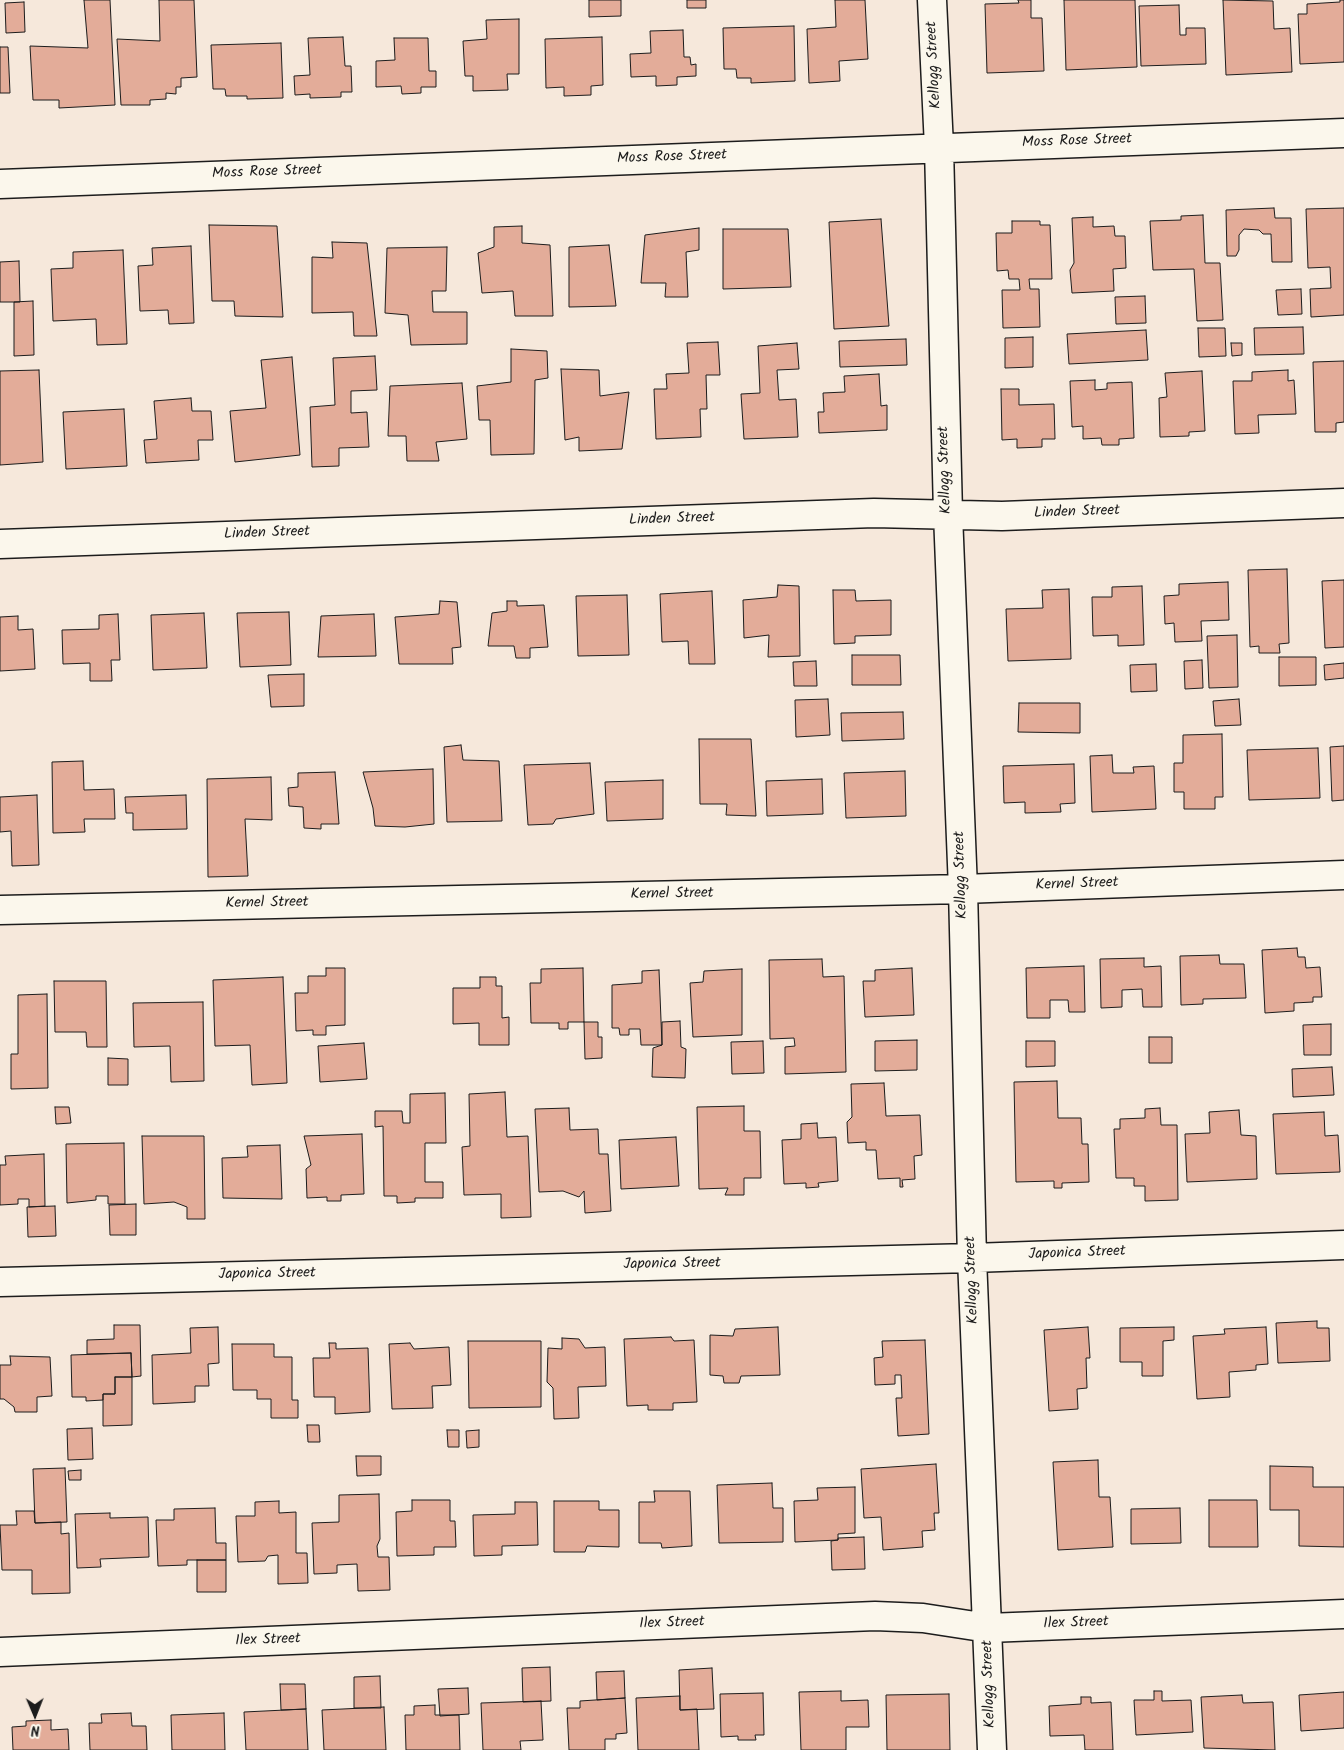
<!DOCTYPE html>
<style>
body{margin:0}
#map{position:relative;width:1344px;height:1750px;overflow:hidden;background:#f6e8db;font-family:Kalam,sans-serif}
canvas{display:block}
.north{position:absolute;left:10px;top:1690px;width:50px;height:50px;-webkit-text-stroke:4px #fbf7ec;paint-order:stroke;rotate:179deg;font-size:14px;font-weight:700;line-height:20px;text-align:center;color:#1c1c1c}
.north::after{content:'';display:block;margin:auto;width:18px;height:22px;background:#1c1c1c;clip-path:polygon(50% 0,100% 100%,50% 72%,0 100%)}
</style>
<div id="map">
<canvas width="1344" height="1750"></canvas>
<div class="north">N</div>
</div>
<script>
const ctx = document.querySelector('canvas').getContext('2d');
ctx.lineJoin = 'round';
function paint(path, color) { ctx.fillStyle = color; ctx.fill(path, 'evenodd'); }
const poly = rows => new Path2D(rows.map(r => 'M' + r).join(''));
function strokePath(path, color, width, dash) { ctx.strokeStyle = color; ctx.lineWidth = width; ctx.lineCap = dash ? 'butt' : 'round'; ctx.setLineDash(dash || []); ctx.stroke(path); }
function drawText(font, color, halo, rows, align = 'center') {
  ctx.font = font + ' Kalam,sans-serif'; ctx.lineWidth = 5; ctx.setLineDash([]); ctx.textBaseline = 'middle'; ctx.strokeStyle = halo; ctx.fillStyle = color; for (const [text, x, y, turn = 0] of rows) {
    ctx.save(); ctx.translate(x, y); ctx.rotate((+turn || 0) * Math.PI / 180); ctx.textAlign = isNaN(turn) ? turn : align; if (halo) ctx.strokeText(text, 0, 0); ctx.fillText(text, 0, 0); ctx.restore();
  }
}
const building = poly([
 [84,0,110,0,115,105,59,108,59,100,33,100,30,46,88,48,84,0],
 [159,0,194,0,197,77,181,78,181,87,176,87,176,94,166,93,166,99,150,100,150,105,121,105,117,39,160,41,159,0],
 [589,0,621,0,621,16,589,17,589,0],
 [687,0,706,0,706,8,687,8,687,0],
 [835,0,865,0,868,59,839,61,840,81,809,83,807,29,836,27,835,0],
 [1018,0,1031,0,1031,18,1042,18,1044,71,987,73,985,4,1019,3,1018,0],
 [1064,0,1135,0,1137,67,1066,70,1064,0],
 [1223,0,1273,1,1274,29,1290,28,1292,72,1226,75,1223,0],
 [1340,0,1344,0,1344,62,1300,64,1298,14,1307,14,1307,4,1340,2,1340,0],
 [24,2,25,32,6,33,5,3,24,2],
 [1179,5,1180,35,1186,35,1186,28,1205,28,1206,64,1141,66,1139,6,1179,5],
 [519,19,519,74,507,74,508,90,473,91,473,76,465,76,463,41,487,39,486,20,519,19],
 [794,26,795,81,751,83,751,78,737,78,736,69,724,69,723,28,794,26],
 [683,30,684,57,690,57,691,65,696,64,696,76,677,77,677,85,656,86,656,76,631,77,630,54,651,53,650,31,683,30],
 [343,37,345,66,351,66,352,92,341,92,341,97,310,98,310,94,295,95,294,76,310,75,308,38,343,37],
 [602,37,603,85,591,86,591,95,564,96,564,87,546,88,545,39,602,37],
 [394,38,428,38,429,71,436,71,436,87,421,87,421,93,402,94,401,86,376,87,376,61,395,60,394,38],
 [281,43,283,98,247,99,247,96,226,96,225,89,213,89,211,45,281,43],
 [0,47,8,47,10,93,0,93,0,47],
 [1274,208,1275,218,1291,218,1292,262,1272,262,1271,234,1263,234,1259,230,1244,229,1239,235,1239,250,1236,256,1227,256,1226,210,1274,208],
 [1344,208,1344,315,1311,317,1310,289,1331,288,1330,267,1308,268,1306,209,1344,208],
 [1203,215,1205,263,1220,263,1223,320,1197,321,1194,269,1153,270,1150,221,1181,220,1181,216,1203,215],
 [1093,217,1093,227,1114,226,1115,236,1125,236,1126,268,1113,269,1114,291,1072,293,1070,270,1074,263,1072,218,1093,217],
 [881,219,889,326,834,329,829,222,881,219],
 [1012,221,1040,221,1040,225,1050,225,1052,279,1029,279,1030,289,1039,289,1040,327,1003,328,1002,290,1020,290,1019,279,1009,279,1008,270,997,271,996,233,1012,233,1012,221],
 [209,225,277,226,283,317,235,316,234,301,212,301,209,225],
 [522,226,522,243,550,245,553,316,515,316,513,291,482,293,478,253,494,247,494,227,522,226],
 [699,228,699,250,686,252,688,297,665,297,666,283,641,283,645,235,699,228],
 [723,229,788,229,791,287,723,289,723,229],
 [332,242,367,243,377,336,354,336,353,312,312,313,312,257,333,258,332,242],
 [609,245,616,306,569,307,569,247,609,245],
 [191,246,194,323,169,324,168,310,140,311,138,266,153,265,152,248,191,246],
 [447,247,446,291,432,291,433,312,467,312,467,344,411,345,408,315,385,313,387,248,447,247],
 [123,250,127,344,97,345,96,319,53,321,51,269,73,268,73,252,123,250],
 [19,261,20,302,0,302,0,262,19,261],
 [1301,289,1302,314,1278,315,1276,290,1301,289],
 [1145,296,1146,323,1116,324,1115,297,1145,296],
 [33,301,34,355,14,356,14,302,33,301],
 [1303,327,1304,354,1255,355,1254,328,1303,327],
 [1198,328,1225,328,1226,356,1199,357,1198,328],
 [1146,330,1148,360,1069,364,1067,334,1146,330],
 [1033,337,1033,367,1005,368,1005,338,1033,337],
 [906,339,907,365,840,367,839,341,906,339],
 [718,342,720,375,706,375,707,409,700,409,701,437,656,439,654,389,667,389,666,374,689,373,687,343,718,342],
 [797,343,799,369,777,370,779,400,796,399,798,437,744,439,741,394,760,393,758,346,797,343],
 [1231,343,1242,343,1242,355,1232,356,1231,343],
 [511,349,547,351,548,378,535,380,534,454,491,455,490,420,479,420,477,386,511,382,511,349],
 [375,356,377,390,351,391,351,413,367,412,369,447,339,448,339,466,312,467,310,407,335,405,333,358,375,356],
 [292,357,300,455,235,462,230,411,266,408,261,360,292,357],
 [1344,361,1344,422,1336,423,1336,432,1315,432,1313,362,1344,361],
 [561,369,599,370,600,396,629,392,622,449,579,451,579,437,565,440,561,369],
 [39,370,43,462,0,465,0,371,39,370],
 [1288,370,1288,381,1294,380,1296,414,1258,415,1259,433,1235,434,1233,381,1252,381,1252,372,1288,370],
 [1202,371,1205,431,1189,432,1189,436,1160,437,1159,398,1167,397,1165,373,1202,371],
 [879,374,881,406,887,405,887,430,819,433,818,412,824,412,823,393,845,392,844,376,879,374],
 [1095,380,1095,390,1107,389,1107,383,1132,382,1134,438,1119,439,1119,445,1102,445,1101,438,1083,439,1083,426,1072,427,1070,381,1095,380],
 [462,383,467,439,436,442,439,461,407,461,406,436,388,436,390,386,462,383],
 [1001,389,1019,389,1019,405,1054,404,1055,439,1042,439,1042,447,1017,448,1017,439,1002,440,1001,389],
 [191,398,192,411,211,411,213,440,198,440,199,460,146,463,144,440,157,439,154,401,191,398],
 [124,409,127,466,66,469,63,412,124,409],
 [1287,569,1289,643,1279,644,1280,653,1259,653,1259,646,1250,647,1248,570,1287,569],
 [1344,580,1344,647,1325,648,1322,581,1344,580],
 [1228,582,1229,620,1201,621,1202,641,1175,642,1174,623,1165,624,1164,596,1179,595,1179,584,1228,582],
 [778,585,799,586,800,656,768,657,769,635,744,638,743,600,777,597,778,585],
 [1142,586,1144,645,1118,646,1118,635,1093,636,1092,597,1112,597,1112,587,1142,586],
 [1069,589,1071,659,1008,661,1006,609,1043,608,1042,590,1069,589],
 [833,590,855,590,856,601,891,600,891,635,855,636,855,643,834,644,833,590],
 [712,591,715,664,689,664,688,641,662,642,660,594,712,591],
 [627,595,629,655,578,656,576,596,627,595],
 [440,601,457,602,461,647,452,648,453,664,399,664,395,617,439,614,440,601],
 [507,601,517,601,517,606,544,605,548,647,530,648,530,658,516,658,514,646,488,646,492,613,507,611,507,601],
 [289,612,291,665,240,667,237,613,289,612],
 [204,613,207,668,153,670,151,615,204,613],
 [118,614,120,660,111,660,112,681,90,681,90,663,63,664,62,630,99,629,99,615,118,614],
 [374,614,376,656,318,657,321,616,374,614],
 [18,616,18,630,33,629,35,669,0,671,0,617,18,616],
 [1237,635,1238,687,1209,688,1207,636,1237,635],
 [852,655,900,655,901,685,852,685,852,655],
 [1279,657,1316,657,1316,685,1279,686,1279,657],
 [1202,660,1203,688,1185,689,1184,661,1202,660],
 [816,661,817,686,794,686,793,662,816,661],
 [1344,663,1344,678,1325,680,1324,665,1344,663],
 [1156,664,1157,691,1131,692,1130,665,1156,664],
 [304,674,304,706,271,707,268,675,304,674],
 [828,699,830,735,796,737,795,700,828,699],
 [1239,699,1241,725,1215,726,1213,701,1239,699],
 [1019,703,1080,703,1080,733,1018,732,1019,703],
 [903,712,904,739,842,741,841,713,903,712],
 [1222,734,1223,797,1215,797,1215,809,1184,809,1184,792,1174,792,1174,763,1183,763,1183,735,1222,734],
 [699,739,751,739,756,816,726,815,727,804,700,804,699,739],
 [461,745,463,760,499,761,502,821,447,822,444,747,461,745],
 [1344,746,1344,800,1332,801,1330,747,1344,746],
 [1318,748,1320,798,1249,800,1247,750,1318,748],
 [1112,755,1113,773,1134,773,1133,767,1154,766,1156,809,1092,812,1090,756,1112,755],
 [83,761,84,790,114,789,115,819,84,819,85,832,53,833,52,762,83,761],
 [590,763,594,814,556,819,553,824,528,825,524,765,590,763],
 [1074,764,1075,803,1060,804,1061,812,1025,813,1025,802,1004,803,1003,766,1074,764],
 [433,769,434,824,405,827,375,826,373,808,363,772,433,769],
 [905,771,906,816,846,818,844,773,905,771],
 [335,772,339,824,321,824,321,829,304,828,303,807,289,806,288,788,298,787,298,773,335,772],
 [271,777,272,820,245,819,248,876,208,877,207,779,271,777],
 [822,779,823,814,767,816,766,781,822,779],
 [663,780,663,819,607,821,605,782,663,780],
 [37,795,39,865,12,866,11,831,0,832,0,797,37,795],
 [186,795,187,829,133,830,133,813,126,813,125,797,186,795],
 [1297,948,1298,957,1305,957,1306,968,1320,967,1322,997,1313,997,1313,1002,1294,1003,1294,1011,1265,1013,1262,950,1297,948],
 [1219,955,1220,964,1244,964,1246,998,1203,999,1203,1004,1181,1005,1180,956,1219,955],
 [1144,958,1144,967,1161,966,1162,1007,1143,1007,1142,989,1122,990,1122,1007,1101,1008,1100,959,1144,958],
 [822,959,823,977,844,976,846,1072,785,1074,785,1047,795,1046,794,1038,770,1039,769,960,822,959],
 [1084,966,1085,1012,1069,1012,1068,1000,1050,1000,1050,1018,1027,1018,1026,968,1084,966],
 [326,968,345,968,345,1025,326,1026,326,1035,313,1035,313,1030,296,1031,295,993,308,993,308,976,326,976,326,968],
 [583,968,584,1022,568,1022,568,1029,559,1029,559,1023,531,1023,530,983,541,983,541,969,583,968],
 [912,968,914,1015,865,1017,863,981,875,981,875,970,912,968],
 [742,969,742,1035,693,1037,690,983,703,982,704,971,742,969],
 [659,970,662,1045,641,1045,640,1029,629,1029,629,1035,620,1035,619,1028,612,1028,612,985,642,983,642,971,659,970],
 [283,977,287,1083,252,1085,250,1045,215,1046,213,980,283,977],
 [480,977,496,977,496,986,502,986,502,1018,509,1017,509,1045,479,1045,479,1023,453,1024,453,988,480,988,480,977],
 [54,981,106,981,107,1047,87,1047,86,1032,55,1032,54,981],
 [47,994,48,1088,11,1089,11,1054,18,1054,18,995,47,994],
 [203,1002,204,1081,171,1082,170,1046,134,1047,133,1003,203,1002],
 [680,1021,681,1047,686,1049,685,1078,652,1077,653,1048,662,1045,662,1022,680,1021],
 [584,1022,598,1022,598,1037,602,1037,602,1058,585,1059,584,1022],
 [1331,1024,1331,1055,1304,1055,1303,1025,1331,1024],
 [1149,1037,1172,1037,1172,1063,1149,1063,1149,1037],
 [917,1040,917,1070,875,1071,875,1041,917,1040],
 [763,1041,764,1073,732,1074,731,1042,763,1041],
 [1026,1041,1055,1041,1055,1066,1026,1067,1026,1041],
 [364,1043,367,1079,320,1082,318,1046,364,1043],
 [108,1058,128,1059,128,1085,108,1085,108,1058],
 [1332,1067,1334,1095,1293,1097,1292,1069,1332,1067],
 [1057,1081,1058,1118,1081,1118,1082,1144,1088,1144,1089,1182,1062,1183,1062,1188,1054,1188,1054,1181,1016,1182,1014,1082,1057,1081],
 [884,1083,886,1116,920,1115,922,1155,914,1156,915,1179,902,1180,903,1187,900,1187,900,1178,878,1179,876,1150,866,1150,866,1142,848,1143,847,1122,852,1117,851,1084,884,1083],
 [505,1092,507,1137,528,1136,531,1217,501,1218,501,1194,464,1195,462,1147,470,1146,469,1094,505,1092],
 [445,1093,446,1143,425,1143,425,1182,443,1182,443,1198,415,1198,415,1202,397,1203,397,1196,384,1196,383,1126,375,1127,375,1111,402,1111,403,1123,410,1123,410,1094,445,1093],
 [744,1106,744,1131,760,1131,761,1178,744,1178,744,1195,725,1195,728,1188,699,1189,697,1107,744,1106],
 [55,1107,69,1107,71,1123,56,1124,55,1107],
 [569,1108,570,1130,598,1129,599,1154,608,1154,611,1211,585,1213,584,1191,579,1197,563,1191,539,1192,535,1109,569,1108],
 [1160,1108,1161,1125,1177,1125,1178,1200,1145,1201,1145,1186,1134,1186,1134,1178,1116,1178,1114,1129,1120,1129,1120,1119,1145,1118,1145,1109,1160,1108],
 [1239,1110,1241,1135,1256,1136,1257,1179,1187,1182,1185,1134,1210,1133,1209,1112,1239,1110],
 [1324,1112,1325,1136,1338,1135,1340,1172,1276,1174,1273,1114,1324,1112],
 [817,1123,818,1138,836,1137,838,1181,818,1183,819,1187,806,1188,806,1183,784,1184,782,1140,801,1139,801,1124,817,1123],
 [362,1134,364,1194,341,1195,341,1201,327,1201,327,1197,307,1198,306,1169,311,1165,304,1136,362,1134],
 [142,1136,204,1136,205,1219,187,1219,187,1207,174,1202,144,1204,142,1136],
 [676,1137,679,1186,621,1189,619,1140,676,1137],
 [124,1143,125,1204,108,1204,108,1196,96,1196,96,1200,67,1203,66,1144,124,1143],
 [280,1145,282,1199,223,1198,222,1158,248,1157,247,1146,280,1145],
 [44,1154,45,1206,29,1207,29,1199,18,1199,18,1204,0,1205,0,1165,6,1165,5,1156,44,1154],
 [136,1204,136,1235,110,1235,109,1205,136,1204],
 [55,1206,56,1236,28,1237,27,1207,55,1206],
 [1317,1321,1317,1328,1329,1328,1330,1361,1278,1363,1276,1323,1317,1321],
 [114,1325,140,1325,141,1376,132,1377,131,1353,87,1354,87,1340,114,1339,114,1325],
 [218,1327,219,1363,208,1364,209,1386,195,1386,195,1402,153,1404,152,1355,191,1353,190,1328,218,1327],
 [778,1327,780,1375,741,1376,739,1383,724,1383,723,1376,710,1375,710,1335,733,1336,735,1329,778,1327],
 [1088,1327,1090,1358,1086,1358,1087,1388,1077,1389,1078,1409,1049,1411,1044,1330,1088,1327],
 [1174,1327,1174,1340,1163,1341,1163,1376,1142,1376,1142,1362,1120,1362,1120,1328,1174,1327],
 [1266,1327,1268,1364,1256,1365,1256,1370,1229,1372,1230,1397,1197,1399,1193,1336,1225,1334,1224,1329,1266,1327],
 [671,1337,674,1341,694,1340,697,1402,673,1403,673,1410,648,1410,648,1405,627,1406,624,1339,671,1337],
 [562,1338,579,1339,585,1348,605,1347,606,1386,578,1387,579,1418,554,1419,553,1388,547,1382,548,1348,562,1349,562,1338],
 [925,1340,929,1434,898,1436,896,1398,902,1398,901,1375,895,1375,895,1384,875,1385,874,1358,883,1357,882,1341,925,1340],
 [468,1341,541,1341,541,1407,469,1408,468,1341],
 [329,1343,336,1343,336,1349,368,1348,370,1412,335,1414,335,1397,314,1397,313,1358,330,1358,329,1343],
 [410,1343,414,1349,449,1347,451,1385,432,1386,433,1408,392,1409,389,1344,410,1343],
 [232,1344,274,1344,274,1357,292,1357,292,1400,298,1400,298,1418,271,1418,271,1399,257,1399,257,1390,233,1390,232,1344],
 [131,1353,132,1377,115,1377,115,1394,103,1394,103,1400,86,1401,86,1397,72,1397,71,1355,131,1353],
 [10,1356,50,1357,52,1396,37,1397,37,1412,15,1412,14,1407,4,1399,0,1399,0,1365,11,1365,10,1356],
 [115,1377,132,1377,132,1425,103,1426,103,1394,115,1394,115,1377],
 [307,1425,319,1425,320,1442,308,1442,307,1425],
 [92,1428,93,1459,68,1460,67,1429,92,1428],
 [447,1430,459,1430,459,1447,448,1447,447,1430],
 [479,1430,479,1447,467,1448,466,1431,479,1430],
 [356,1456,381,1456,381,1475,357,1476,356,1456],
 [1098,1460,1099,1497,1110,1497,1113,1547,1058,1550,1053,1462,1098,1460],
 [936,1464,939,1513,934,1513,935,1530,922,1531,923,1547,883,1550,881,1517,864,1518,861,1469,936,1464],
 [1270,1466,1313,1467,1313,1487,1344,1487,1344,1547,1299,1546,1299,1510,1270,1510,1270,1466],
 [65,1468,67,1522,35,1523,33,1469,65,1468],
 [81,1470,81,1480,69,1480,68,1471,81,1470],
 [772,1483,773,1508,783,1508,783,1542,719,1543,717,1485,772,1483],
 [855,1487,855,1533,838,1534,838,1540,795,1542,794,1501,818,1500,817,1488,855,1487],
 [654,1491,690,1491,692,1546,662,1548,661,1543,639,1543,639,1502,655,1502,654,1491],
 [379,1494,380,1539,377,1546,378,1557,389,1557,390,1590,358,1591,357,1564,337,1565,337,1573,314,1574,312,1523,339,1522,339,1495,379,1494],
 [412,1500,450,1500,450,1521,455,1521,456,1547,434,1547,434,1555,397,1556,396,1512,412,1511,412,1500],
 [1209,1500,1257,1500,1258,1547,1209,1547,1209,1500],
 [279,1501,279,1513,296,1512,296,1553,307,1553,308,1583,278,1584,278,1555,268,1556,265,1561,238,1562,236,1516,255,1516,255,1502,279,1501],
 [554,1501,599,1501,599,1510,619,1510,619,1547,587,1546,585,1552,554,1552,554,1501],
 [515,1502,537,1502,538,1545,502,1546,502,1555,474,1556,473,1515,515,1514,515,1502],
 [215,1508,216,1543,226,1543,226,1560,187,1560,187,1565,158,1566,156,1520,174,1520,174,1509,215,1508],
 [1180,1508,1181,1543,1131,1544,1131,1509,1180,1508],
 [16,1511,34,1511,35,1523,61,1522,61,1534,69,1533,70,1593,32,1594,32,1570,2,1570,0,1525,17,1525,16,1511],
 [110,1513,110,1518,148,1517,149,1557,100,1559,101,1567,77,1568,75,1514,110,1513],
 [864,1537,865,1569,832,1570,831,1541,838,1540,838,1538,864,1537],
 [197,1560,226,1560,226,1592,197,1592,197,1560],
 [550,1667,551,1701,523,1702,522,1668,550,1667],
 [712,1668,714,1709,680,1710,679,1670,712,1668],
 [624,1671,625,1698,597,1700,596,1672,624,1671],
 [380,1676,381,1708,354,1708,354,1677,380,1676],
 [280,1684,305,1684,306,1709,281,1710,280,1684],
 [468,1688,469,1714,440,1716,438,1689,468,1688],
 [841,1691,841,1701,868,1700,869,1727,846,1727,846,1750,801,1750,799,1692,841,1691],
 [1154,1691,1162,1691,1162,1701,1191,1700,1193,1732,1136,1735,1134,1700,1154,1700,1154,1691],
 [1344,1692,1344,1728,1301,1731,1299,1695,1344,1692],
 [763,1693,764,1735,755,1735,756,1740,738,1740,738,1736,721,1737,720,1694,763,1693],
 [949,1694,950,1750,887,1750,886,1695,949,1694],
 [1242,1695,1243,1703,1273,1702,1275,1750,1204,1748,1201,1697,1242,1695],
 [680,1696,680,1710,697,1709,699,1750,638,1750,636,1698,680,1696],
 [1081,1697,1091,1697,1091,1703,1111,1702,1113,1750,1085,1750,1084,1735,1050,1736,1049,1706,1081,1704,1081,1697],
 [625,1698,627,1733,616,1734,616,1739,605,1739,605,1750,569,1750,567,1708,580,1708,580,1701,625,1698],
 [541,1701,543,1740,520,1741,521,1750,483,1750,481,1703,541,1701],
 [435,1705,435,1715,459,1715,460,1750,406,1750,405,1715,414,1715,414,1706,435,1705],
 [384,1707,386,1750,324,1750,322,1710,384,1707],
 [306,1709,308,1750,246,1750,244,1712,306,1709],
 [131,1713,132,1726,146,1726,147,1750,90,1750,89,1723,102,1723,101,1714,131,1713],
 [224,1713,225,1750,172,1750,171,1715,224,1713],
 [51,1720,51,1730,68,1729,69,1750,13,1750,12,1727,26,1726,26,1721,51,1720]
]);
const minor = poly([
 [932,0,939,147,948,514,963,889,972,1258,992,1750],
 [0,184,1344,133],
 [0,544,874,513,1002,516,1344,503],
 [0,910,963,889,1344,875],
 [0,1282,972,1258,1344,1245],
 [0,1652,875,1616,923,1618,988,1628,1344,1614]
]);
const streetNames = [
 ["Kellogg Street",935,65,-93],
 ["Moss Rose Street",1077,142,-2],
 ["Moss Rose Street",672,158,-2],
 ["Moss Rose Street",267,173,-2],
 ["Kellogg Street",946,470,-92],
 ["Linden Street",1077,513,-2],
 ["Linden Street",672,520,-2],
 ["Linden Street",267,534,-2],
 ["Kellogg Street",962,875,-92],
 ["Kernel Street",1077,885,-2],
 ["Kernel Street",672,895,-1],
 ["Kernel Street",267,904,-1],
 ["Japonica Street",1077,1254,-2],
 ["Japonica Street",672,1265,-1],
 ["Japonica Street",267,1275,-1],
 ["Kellogg Street",973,1280,-92],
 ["Ilex Street",672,1624,-2],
 ["Ilex Street",1076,1624,-2],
 ["Ilex Street",268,1641,-2],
 ["Kellogg Street",990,1684,-92]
];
paint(building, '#e3ac99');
strokePath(building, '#1c1c1c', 1);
strokePath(minor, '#1c1c1c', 31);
strokePath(minor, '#fbf7ec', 28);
drawText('15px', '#1c1c1c', '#fbf7ec', streetNames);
</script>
